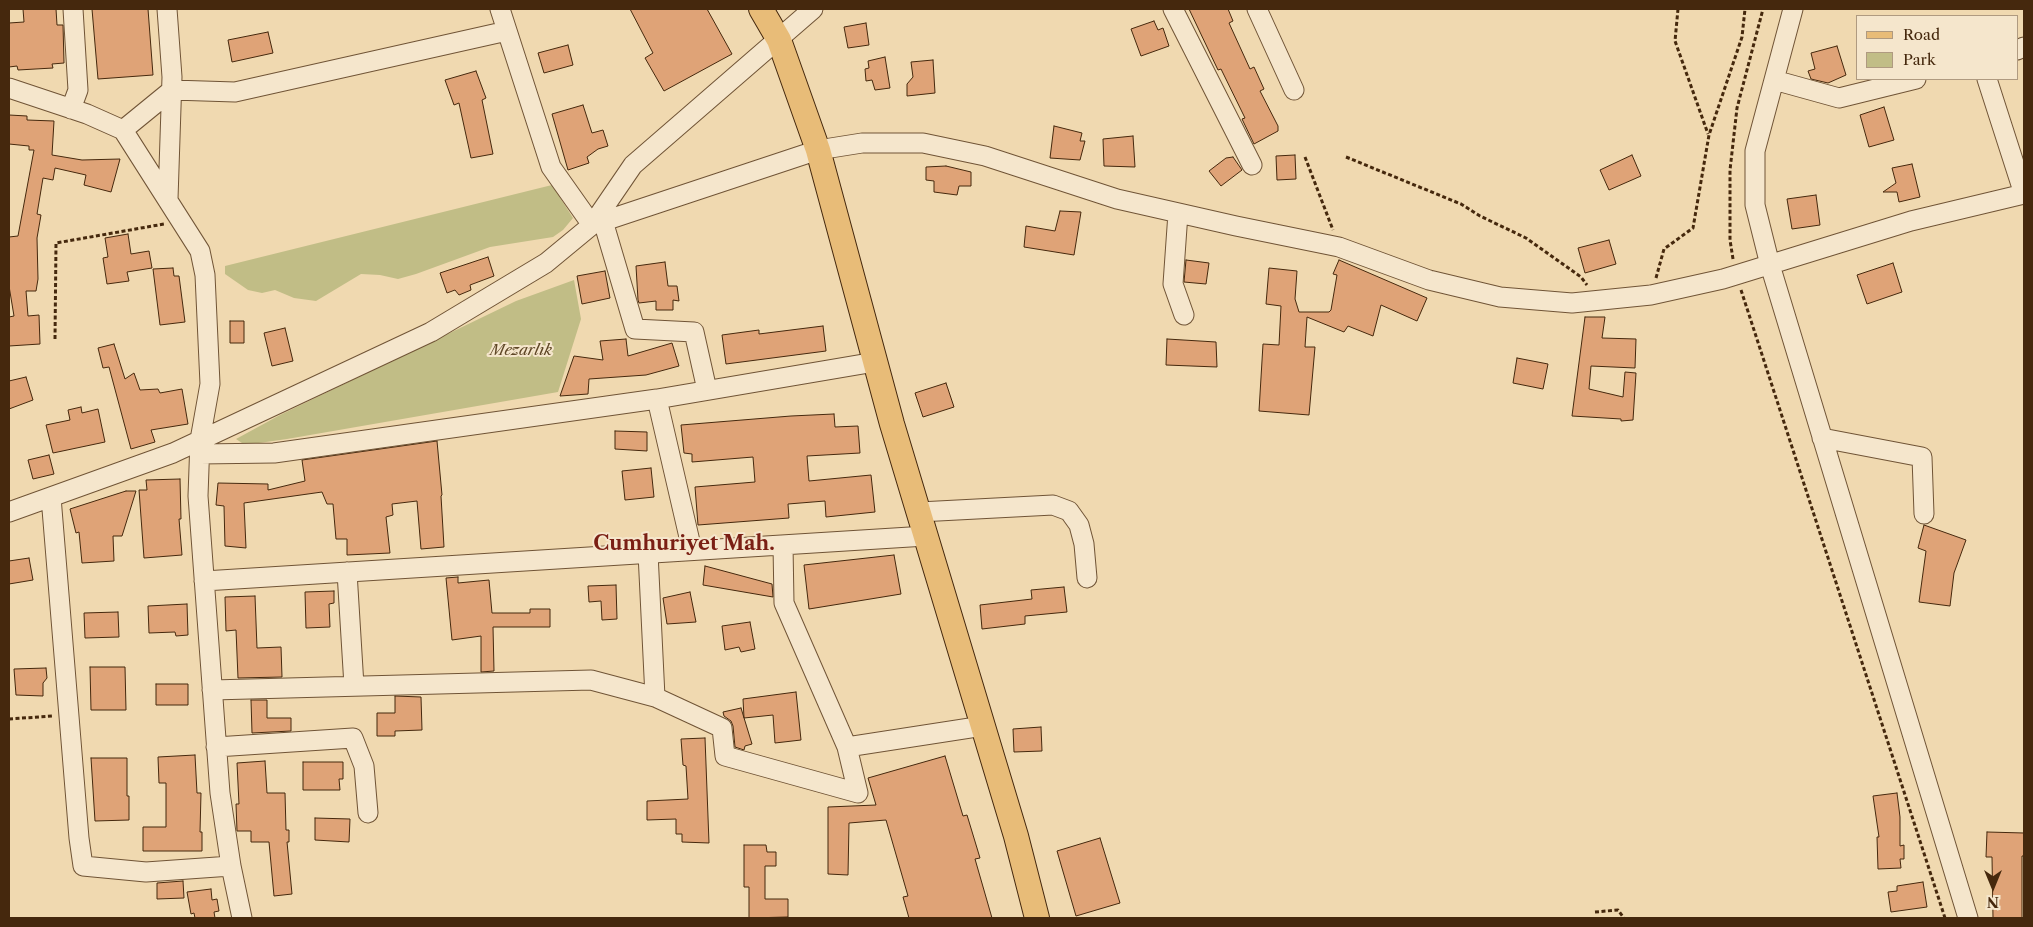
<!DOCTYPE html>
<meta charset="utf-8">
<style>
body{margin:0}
#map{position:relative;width:2033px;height:927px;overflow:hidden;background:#f0d9b0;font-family:"Libre Caslon Text",serif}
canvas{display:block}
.frame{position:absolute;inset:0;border:10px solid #45280d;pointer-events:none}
.legend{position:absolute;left:1856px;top:15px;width:162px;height:65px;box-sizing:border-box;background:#f5e6cc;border:1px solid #af9a80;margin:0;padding:6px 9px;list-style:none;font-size:15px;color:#45280d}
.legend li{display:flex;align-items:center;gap:10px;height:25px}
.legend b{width:25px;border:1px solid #af9a80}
.north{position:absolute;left:1968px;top:862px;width:50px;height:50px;-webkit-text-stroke:4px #f5e6cc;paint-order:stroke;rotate:180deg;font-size:14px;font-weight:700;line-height:20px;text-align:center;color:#45280d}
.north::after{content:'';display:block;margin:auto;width:18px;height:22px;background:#45280d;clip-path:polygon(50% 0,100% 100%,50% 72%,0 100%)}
</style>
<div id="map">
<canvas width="2033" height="927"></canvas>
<div class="frame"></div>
<ul class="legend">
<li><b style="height:6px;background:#e8bc78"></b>Road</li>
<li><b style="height:14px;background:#c1bd86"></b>Park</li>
</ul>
<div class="north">N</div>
</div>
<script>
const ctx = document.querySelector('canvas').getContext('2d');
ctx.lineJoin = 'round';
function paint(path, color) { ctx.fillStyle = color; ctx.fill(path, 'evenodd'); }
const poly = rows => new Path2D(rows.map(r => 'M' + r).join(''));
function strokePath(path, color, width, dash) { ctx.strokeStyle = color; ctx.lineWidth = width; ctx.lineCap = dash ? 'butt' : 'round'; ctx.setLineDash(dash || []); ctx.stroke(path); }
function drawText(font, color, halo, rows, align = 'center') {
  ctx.font = font + ' "Libre Caslon Text",serif'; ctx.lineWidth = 4; ctx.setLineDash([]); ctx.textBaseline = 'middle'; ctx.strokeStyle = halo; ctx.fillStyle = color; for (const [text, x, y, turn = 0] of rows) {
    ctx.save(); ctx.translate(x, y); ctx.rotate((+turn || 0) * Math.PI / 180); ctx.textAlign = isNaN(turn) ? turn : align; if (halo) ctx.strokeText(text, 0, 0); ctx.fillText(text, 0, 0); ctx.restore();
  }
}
const green = poly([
 [552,185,573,218,563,230,553,237,490,247,416,274,398,279,380,275,361,274,316,301,294,298,275,290,262,293,248,290,225,274,225,266],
 [574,280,581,319,558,392,287,439,245,445,236,439,280,415,516,301]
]);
const building = poly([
 [23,9,56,9,57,25,63,25,64,63,52,64,53,68,18,70,17,66,9,67,9,23,24,22,23,9],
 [92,9,148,9,153,75,98,79,92,9],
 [630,9,707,9,732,54,664,91,645,58,653,53,630,9],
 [1189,9,1228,9,1233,21,1229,23,1250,69,1254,67,1264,89,1260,91,1278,126,1278,131,1254,144,1242,119,1245,118,1221,69,1218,70,1189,9],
 [1154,21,1158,30,1163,28,1169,46,1141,56,1131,29,1154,21],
 [866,23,869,45,848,48,844,27,866,23],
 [268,32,273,53,232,62,228,40,268,32],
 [568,45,573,65,544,73,538,53,568,45],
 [1837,46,1846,75,1828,83,1811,79,1808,71,1815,69,1811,53,1837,46],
 [885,57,890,88,875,90,872,80,866,81,865,69,869,68,868,61,885,57],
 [933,60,935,93,907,96,907,84,913,77,911,62,933,60],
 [476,71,486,98,482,100,493,154,471,158,459,103,454,105,445,80,476,71],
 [583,105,592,133,603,130,608,146,598,149,587,157,589,163,568,170,552,114,583,105],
 [1884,107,1894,140,1869,147,1860,115,1884,107],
 [9,115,27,116,27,120,54,121,52,155,82,160,120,159,111,192,84,185,86,175,55,168,53,180,43,178,37,214,41,215,37,238,38,279,36,291,26,291,28,316,39,315,40,344,9,346,9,317,14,316,9,286,9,237,18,236,34,150,29,150,29,146,9,144,9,115],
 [1054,126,1082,133,1080,141,1085,141,1080,160,1050,158,1054,126],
 [1133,136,1135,167,1104,166,1103,139,1133,136],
 [1295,155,1296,179,1277,180,1276,156,1295,155],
 [1632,155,1641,176,1609,190,1600,170,1632,155],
 [1233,157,1242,170,1221,186,1209,171,1226,158,1233,157],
 [1912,164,1920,197,1899,202,1897,192,1883,192,1896,183,1892,168,1912,164],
 [946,166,971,172,971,186,959,186,957,195,934,192,934,181,926,180,926,167,946,166],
 [1816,195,1820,225,1792,229,1787,199,1816,195],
 [1060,211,1081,212,1074,255,1024,247,1026,226,1055,231,1060,211],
 [128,234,131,254,149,251,152,268,127,272,129,281,107,284,103,258,108,257,105,238,128,234],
 [1609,240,1616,264,1585,273,1578,248,1609,240],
 [488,257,494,276,470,285,471,290,459,295,455,290,447,293,440,273,488,257],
 [1186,260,1209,263,1206,284,1184,282,1186,260],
 [1339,260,1427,298,1417,321,1381,305,1373,336,1348,326,1344,332,1307,317,1305,347,1315,347,1309,415,1259,411,1263,344,1279,345,1281,306,1266,304,1269,268,1297,271,1295,299,1299,312,1329,312,1331,310,1337,275,1333,274,1339,260],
 [665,262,668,286,677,286,679,301,673,300,673,310,656,310,656,301,639,303,638,300,636,266,665,262],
 [1893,263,1902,292,1867,304,1857,275,1893,263],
 [173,268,174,276,179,276,185,322,160,325,153,269,173,268],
 [605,271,610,298,582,304,577,276,605,271],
 [1585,317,1605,317,1602,338,1636,339,1635,368,1591,366,1589,389,1623,397,1625,372,1636,373,1633,420,1621,421,1621,419,1572,416,1585,317],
 [230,321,244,321,244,343,230,343,230,321],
 [823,326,826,351,726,364,722,335,759,330,759,334,823,326],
 [285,328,293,361,272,366,264,333,285,328],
 [626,339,628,356,672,343,679,366,646,375,589,379,588,394,560,396,574,356,603,360,600,341,626,339],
 [1167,339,1216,342,1217,367,1166,365,1167,339],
 [114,344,125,379,134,373,140,390,158,389,160,393,182,389,188,424,151,430,155,442,131,449,109,367,103,368,98,348,114,344],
 [1517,358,1548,364,1543,389,1513,383,1517,358],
 [26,377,33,400,9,409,9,381,26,377],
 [946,383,954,407,923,417,915,393,946,383],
 [81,407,82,413,98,409,105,442,53,453,46,425,70,420,68,410,81,407],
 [834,414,835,427,858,426,860,453,807,456,809,481,871,475,875,512,826,517,825,501,788,504,789,518,698,525,695,487,755,482,753,457,692,462,692,454,684,453,681,425,791,416,834,414],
 [615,431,647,432,647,451,615,449,615,431],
 [437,441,442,495,441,496,444,547,421,549,417,501,392,504,393,515,386,517,390,553,347,555,347,539,336,539,333,504,327,504,322,492,244,503,246,548,225,546,224,506,216,505,218,483,268,484,268,490,305,481,302,460,437,441],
 [49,455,54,474,33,479,28,460,49,455],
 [651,468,654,497,625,500,622,471,651,468],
 [180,479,181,519,179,519,182,555,144,558,139,490,147,490,146,480,180,479],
 [126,491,136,491,122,536,113,536,114,561,82,563,79,532,76,533,70,509,126,491],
 [1924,525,1966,540,1954,573,1950,606,1919,602,1926,551,1918,548,1924,525],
 [894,555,901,594,809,609,804,565,894,555],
 [29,558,33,580,9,584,9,561,29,558],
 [705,566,772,584,773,597,703,585,705,566],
 [458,577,458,583,489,580,492,613,530,613,530,609,550,609,550,627,493,627,494,671,481,672,481,636,452,640,446,578,458,577],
 [616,585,617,619,602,620,601,601,589,602,588,586,616,585],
 [1064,587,1067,612,1025,616,1025,624,982,629,980,605,1032,599,1031,590,1064,587],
 [334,591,334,603,329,604,330,627,306,628,305,592,334,591],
 [690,592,696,622,667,624,663,598,690,592],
 [255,596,257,648,281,647,282,677,238,678,236,630,226,631,225,597,255,596],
 [187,604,188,635,176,636,175,632,149,633,148,606,187,604],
 [118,612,119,637,85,638,84,613,118,612],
 [750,622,755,649,741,652,739,647,725,650,722,626,750,622],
 [90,667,125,667,126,710,91,710,90,667],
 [46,668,47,678,43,683,43,696,16,695,14,669,46,668],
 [156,684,188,684,188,705,156,705,156,684],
 [796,692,801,740,775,743,773,715,744,718,743,699,796,692],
 [395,696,421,697,422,730,395,731,395,736,377,736,377,713,395,713,395,696],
 [251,700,267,700,267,718,291,718,291,731,252,733,251,700],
 [741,708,752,744,745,746,744,750,735,747,733,726,731,721,724,716,723,712,741,708],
 [1041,727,1042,751,1014,752,1013,729,1041,727],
 [705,738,709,843,682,842,682,834,676,834,676,819,647,820,647,801,688,799,686,766,683,765,681,739,705,738],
 [195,755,197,793,201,793,200,832,202,832,202,851,143,851,143,827,166,827,166,783,159,783,158,757,195,755],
 [945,756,963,816,967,815,980,858,975,859,992,918,909,918,903,897,908,896,886,820,849,823,848,875,828,874,828,807,876,805,868,778,945,756],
 [91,758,127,758,127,796,129,796,129,820,95,821,91,758],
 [265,761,267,793,285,793,286,830,289,830,289,842,287,842,292,894,274,896,269,842,251,842,251,831,237,831,236,804,239,804,237,763,265,761],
 [303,762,343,762,343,779,339,779,340,790,303,790,303,762],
 [1897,793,1900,817,1900,846,1904,845,1904,859,1900,859,1901,868,1878,869,1877,837,1879,837,1873,796,1897,793],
 [315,818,350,819,349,842,315,840,315,818],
 [1987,832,2024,833,2024,856,2022,856,2022,918,1993,918,1992,857,1986,857,1987,832],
 [1100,838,1120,903,1076,916,1057,851,1100,838],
 [744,845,766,845,767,852,776,852,776,866,765,866,765,899,788,899,788,917,749,918,749,887,744,887,744,845],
 [183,881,184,898,157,899,157,883,183,881],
 [1923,882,1927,907,1891,912,1888,892,1897,891,1897,886,1923,882],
 [211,889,212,900,217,899,219,911,214,912,215,918,195,918,194,913,191,914,187,892,211,889]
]);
const path = poly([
 [1678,9,1675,41,1708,134],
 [1305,157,1333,230],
 [1346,157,1461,204,1480,216,1526,238,1581,277,1587,285],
 [1733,259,1730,240,1730,170,1737,108,1763,9],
 [1656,278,1664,249,1693,228,1709,135,1742,37,1745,9],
 [1741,290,1945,918],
 [55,339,56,243,164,224],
 [9,719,53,716],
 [1595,912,1618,910,1624,918]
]);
const minor = poly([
 [167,9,172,77,168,199],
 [500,9,551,167,592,225,818,150,862,143,923,143,985,156,1117,199,1236,226,1339,247,1429,280,1500,297,1572,303,1651,295,1723,279,1911,221,2024,194],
 [1173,9,1252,165],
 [1257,9,1294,90],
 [1793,9,1755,151,1755,205,1770,265,1968,918],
 [2017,50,2024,47],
 [1987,79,2024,194],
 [1774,80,1839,98,1916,79],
 [9,88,87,114,123,130,200,251,205,275,210,384,200,440,198,496,220,793,231,866,242,918],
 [71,109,78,90,73,9],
 [123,130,172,90,235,92,507,31],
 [1178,213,1173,284,1184,315],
 [603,221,635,329,694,332,707,390],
 [657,399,692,550],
 [1822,438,1922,457,1924,514],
 [200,454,274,453,657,399,875,362],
 [51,497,79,838,83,866,146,872,231,866],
 [9,512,173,453,431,332,546,263,592,225,633,165,813,9],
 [919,512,1053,505,1069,511,1079,525,1084,544,1087,578],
 [648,553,655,697,722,728,725,756,858,793,847,747,784,603,783,545],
 [347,572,354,686],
 [204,581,926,536],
 [212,690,591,680,655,697],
 [216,747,353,738,364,766,368,813],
 [847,747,983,726]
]);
const major = poly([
 [761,9,779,40,818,150,892,424,1016,836,1037,918]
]);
const parkNames = [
 ["Mezarlık",521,351]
];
const districtNames = [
 ["Cumhuriyet Mah.",684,544]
];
paint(green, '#c1bd86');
paint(building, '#dfa377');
strokePath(building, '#45280d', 1);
strokePath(minor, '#705436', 21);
strokePath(major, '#45280d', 26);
strokePath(path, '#45280d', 3, [4, 2.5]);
strokePath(minor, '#f5e6cc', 19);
strokePath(major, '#e8bc78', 24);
drawText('italic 15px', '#5e4625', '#f5e6cc', parkNames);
drawText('bold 20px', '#7a1f14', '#f5e6cc', districtNames);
</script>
